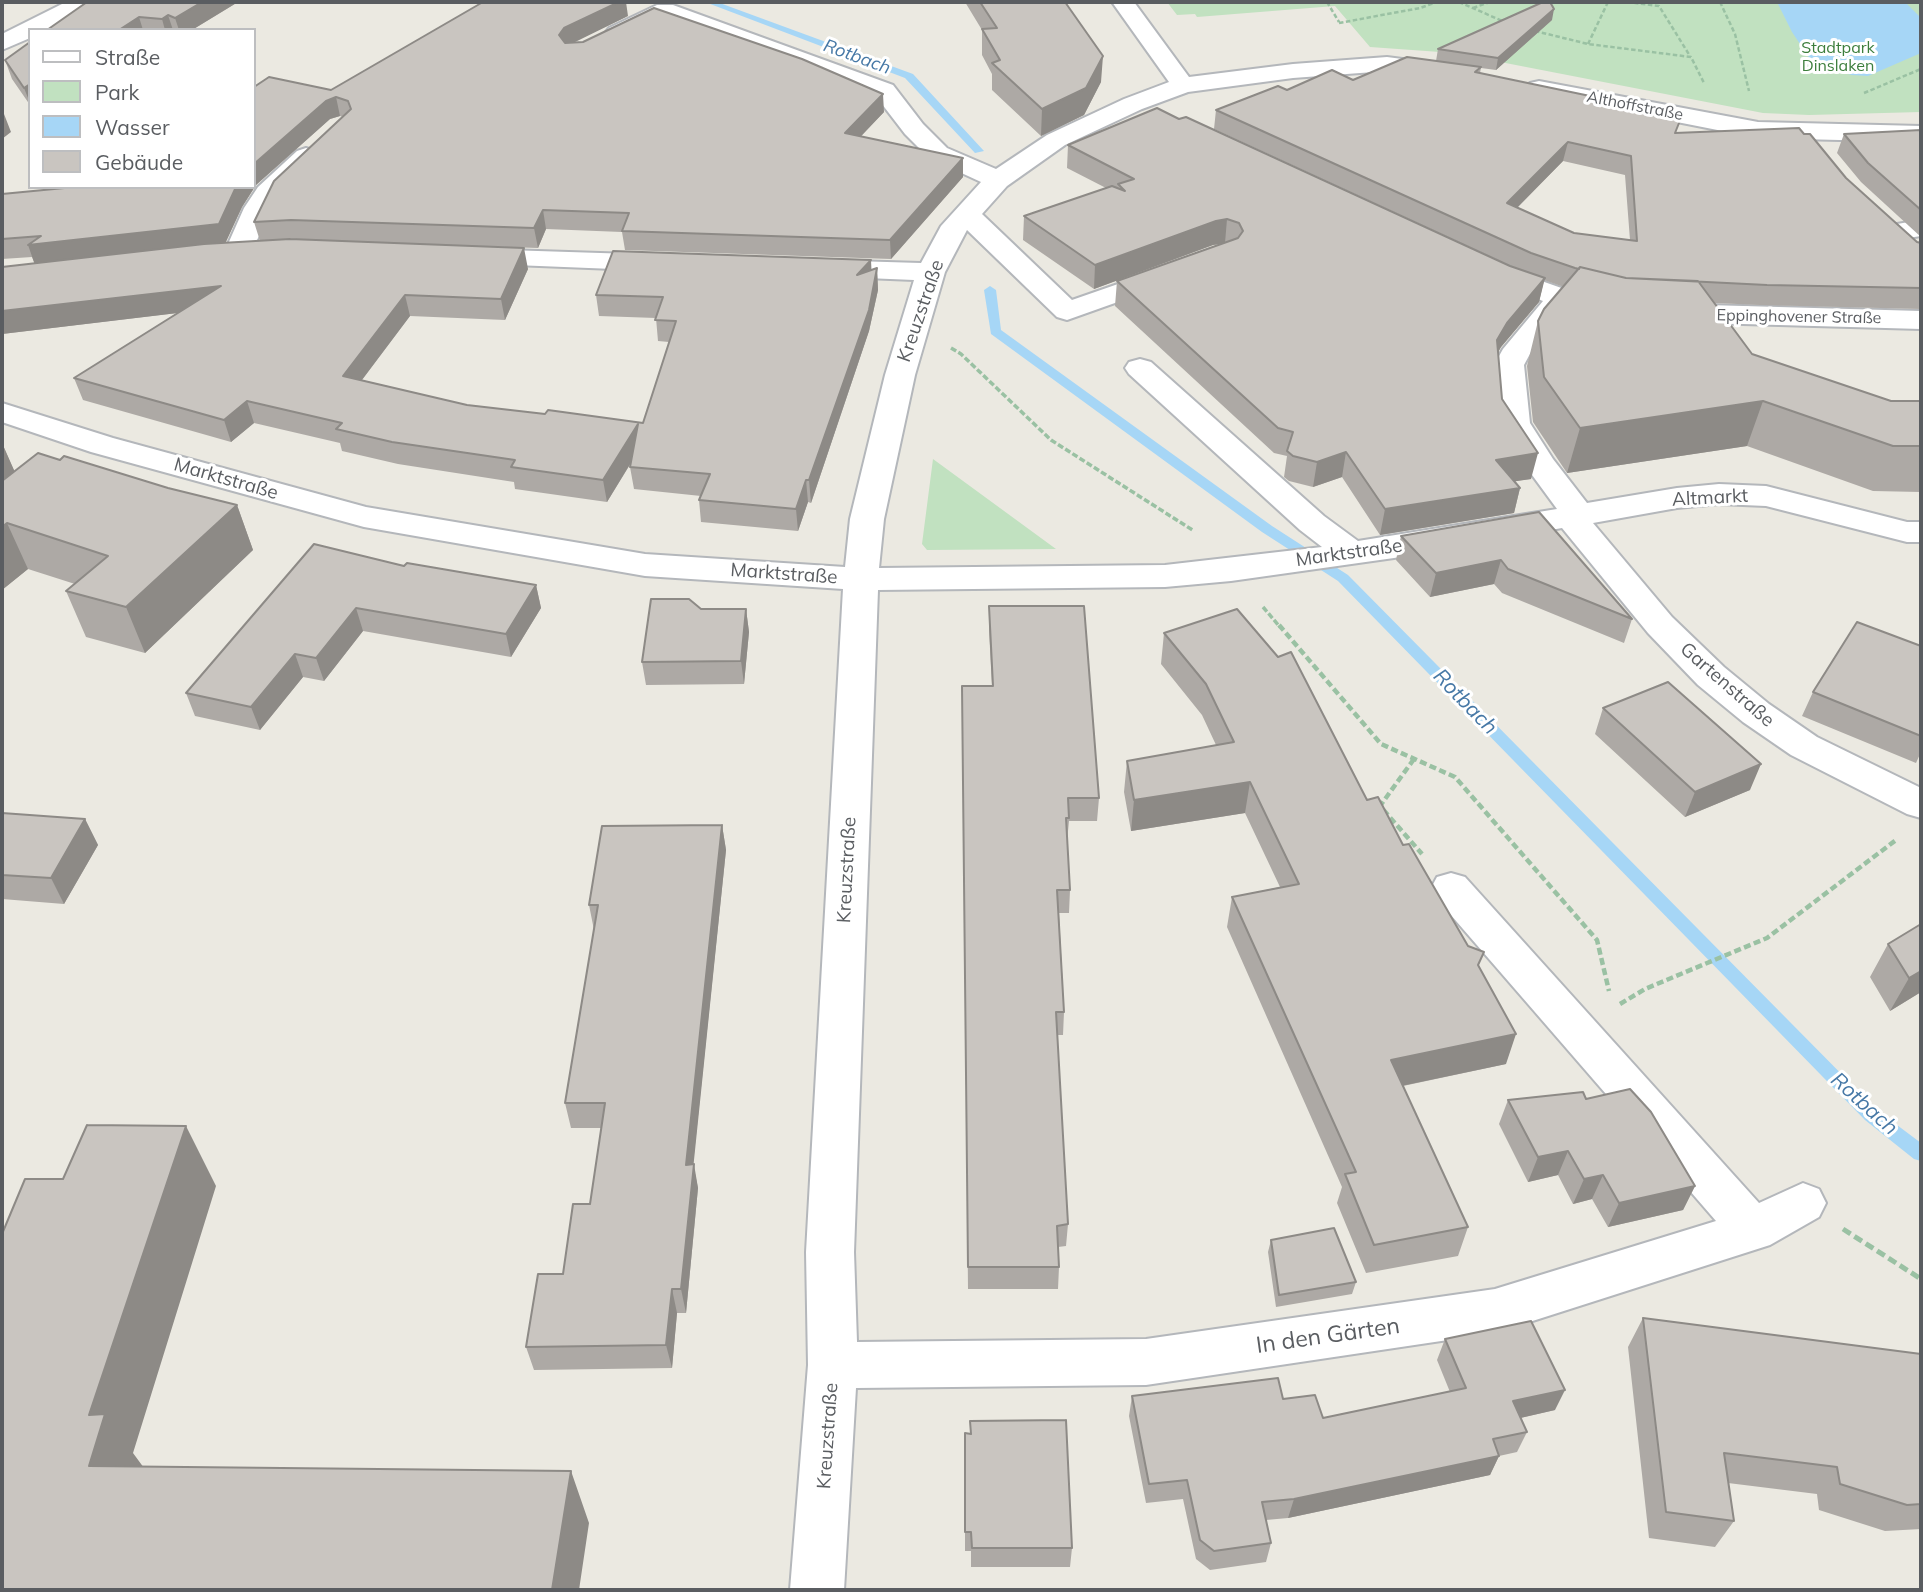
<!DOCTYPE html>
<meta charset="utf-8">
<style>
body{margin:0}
#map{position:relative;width:1923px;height:1592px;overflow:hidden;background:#ebe9e1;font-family:Mulish,sans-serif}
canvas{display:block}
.frame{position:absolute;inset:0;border:4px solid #5a5d61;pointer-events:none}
.legend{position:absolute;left:28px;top:28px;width:228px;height:161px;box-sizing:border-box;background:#fff;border:2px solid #bdbec0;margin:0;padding:9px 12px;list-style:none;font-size:21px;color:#5a5d61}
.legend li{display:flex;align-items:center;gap:14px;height:35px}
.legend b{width:35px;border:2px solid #bdbec0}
</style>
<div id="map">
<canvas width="1923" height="1592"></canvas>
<div class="frame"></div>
<ul class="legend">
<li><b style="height:9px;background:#fff"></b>Straße</li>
<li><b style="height:19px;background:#c1e1c0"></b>Park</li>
<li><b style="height:19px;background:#a6d6f6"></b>Wasser</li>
<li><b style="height:19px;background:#c9c5c0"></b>Gebäude</li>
</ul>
</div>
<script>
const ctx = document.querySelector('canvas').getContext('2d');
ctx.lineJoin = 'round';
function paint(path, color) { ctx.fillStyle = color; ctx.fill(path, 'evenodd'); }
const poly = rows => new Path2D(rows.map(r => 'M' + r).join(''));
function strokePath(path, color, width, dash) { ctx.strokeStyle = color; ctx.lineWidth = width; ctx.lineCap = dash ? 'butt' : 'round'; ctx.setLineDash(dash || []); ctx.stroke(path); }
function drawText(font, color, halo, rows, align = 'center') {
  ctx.font = font + ' Mulish,sans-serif'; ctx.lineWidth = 6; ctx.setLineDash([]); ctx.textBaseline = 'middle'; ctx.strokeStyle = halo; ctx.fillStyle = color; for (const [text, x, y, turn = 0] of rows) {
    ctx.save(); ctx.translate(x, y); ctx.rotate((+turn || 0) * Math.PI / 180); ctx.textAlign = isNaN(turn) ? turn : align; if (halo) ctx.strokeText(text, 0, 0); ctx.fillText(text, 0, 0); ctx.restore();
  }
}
const green = poly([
 [1167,2,1921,2,1921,112,1809,115,1763,113,1454,53,1370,47,1335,6,1197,17,1195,14,1177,15],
 [933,459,1056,549,927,550,922,544]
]);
const water = poly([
 [1777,2,1905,2,1921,18,1921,53,1868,76,1852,75,1814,65,1792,32]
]);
const stream = poly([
 [705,2,717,2,913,74,984,151,975,153,905,78,705,2],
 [990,286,996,290,1001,330,1272,526,1348,575,1877,1110,1921,1143,1921,1161,1914,1159,1865,1120,1338,581,1262,532,991,334,984,290,990,286]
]);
const pathFar3 = poly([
 [1327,2,1339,22],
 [1459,2,1507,23],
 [1627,2,1659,6,1690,56],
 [1720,2,1735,34,1749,91],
 [1473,8,1490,2],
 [1339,23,1420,8,1437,2],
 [1535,31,1588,44,1691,57,1704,83],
 [1588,44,1608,2],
 [1864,93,1921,69]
]);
const pathFar2 = poly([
 [951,348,961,354,1051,440,1194,531],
 [1263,607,1280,627]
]);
const pathFar1 = poly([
 [1279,625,1381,744,1455,777,1597,940,1609,991],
 [1414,759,1380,806,1422,854],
 [1620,1004,1645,989,1767,938,1896,840]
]);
const path = poly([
 [1843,1229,1921,1279]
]);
const minor = poly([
 [66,2,94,2,91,7,46,30,30,30,30,38,2,50,2,34,66,2],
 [1112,2,1134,2,1189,77,1293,64,1387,57,1441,64,1450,66,1453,71,1450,76,1441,78,1387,71,1293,78,1188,92,1142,109,1065,145,1007,186,982,214,1072,300,1164,268,1174,270,1178,276,1174,282,1067,320,1057,317,967,230,945,272,915,375,884,519,879,568,1165,565,1322,547,1300,530,1129,374,1125,368,1129,362,1140,359,1151,362,1324,516,1358,541,1557,509,1524,464,1498,423,1494,379,1494,365,1503,349,1543,301,1483,278,1479,272,1483,266,1493,264,1570,291,1615,302,1619,308,1615,314,1605,317,1568,308,1531,352,1524,365,1530,423,1553,459,1587,503,1677,488,1719,484,1766,486,1907,522,1921,522,1921,542,1907,542,1766,506,1719,504,1677,508,1593,523,1672,617,1724,667,1769,704,1817,737,1921,788,1921,818,1907,814,1791,755,1743,722,1698,685,1648,633,1562,528,1394,558,1231,581,1165,587,878,590,854,1252,857,1342,1146,1339,1495,1289,1716,1221,1437,899,1431,888,1437,877,1451,873,1465,877,1759,1203,1803,1183,1819,1189,1826,1203,1819,1217,1770,1245,1495,1333,1146,1385,856,1388,844,1590,790,1590,808,1365,806,1252,843,589,645,576,364,527,91,452,2,422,2,403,113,438,366,507,645,554,845,567,850,519,885,375,914,280,818,276,808,274,804,268,808,262,818,260,921,263,941,226,981,182,929,158,905,134,875,95,666,18,617,40,609,38,605,33,609,28,657,5,673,5,893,85,923,124,947,148,996,169,1047,135,1124,99,1169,82,1112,2],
 [1539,81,1758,122,1921,126,1921,142,1758,138,1530,93,1527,88,1530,83,1539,81],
 [306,148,315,151,319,156,277,198,248,259,238,261,228,259,224,253,244,208,258,187,297,151,306,148],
 [1921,220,1921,236,1895,240,1885,238,1881,232,1885,226,1921,220],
 [475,249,663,255,673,257,677,263,673,269,663,271,465,263,461,257,465,251,475,249],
 [1672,304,1921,311,1921,329,1672,322,1662,319,1658,313,1662,307,1672,304]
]);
const wall = poly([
 [87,2,238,2,192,30,47,30],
 [965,2,1065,2,1101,82,1084,115,1041,136,992,90,992,74,982,55,982,30],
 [628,16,573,42,884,112,861,136,963,177,891,259,625,250,622,232,546,229,538,248,293,240,528,269,505,320,410,316,362,380,467,405,545,414,643,423,669,342,658,341,656,318,599,316,596,295,871,270,877,268,878,290,869,331,811,503,808,502,798,531,701,522,699,500,701,496,634,489,630,467,631,463,607,502,515,489,514,482,398,464,342,451,340,443,254,423,231,442,83,400,74,378,177,313,2,334,2,267,35,264,32,257,2,259,2,194,254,187,331,90],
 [340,116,343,117,254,222,260,241,225,243,242,207,256,185,330,119],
 [1552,20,1496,70,1481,68,1480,73,1589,99,1677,133,1804,134,1846,178,1917,242,1921,243,1921,309,1760,305,1715,303,1752,354,1891,401,1921,401,1921,492,1873,491,1747,446,1567,473,1533,422,1527,366,1538,321,1564,287,1544,280,1539,302,1501,347,1498,352,1502,399,1531,479,1515,481,1520,488,1514,513,1380,535,1342,477,1313,487,1289,481,1284,477,1287,456,1274,453,1115,306,1117,281,1222,244,1213,245,1094,289,1023,240,1024,216,1106,188,1067,168,1068,145,1179,119,1511,266,1214,129,1216,110,1287,90,1353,80,1436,61,1438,49],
 [1563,161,1625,175,1630,240,1574,233,1517,208],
 [30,42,30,105,12,79,5,60],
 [1921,130,1921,237,1861,182,1837,153,1844,134],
 [2,443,14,471,168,488,237,505,253,550,145,653,86,637,66,591,75,584,28,569,2,590],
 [1539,512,1632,619,1624,643,1502,593,1494,584,1430,597,1396,560,1401,536],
 [404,566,536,585,541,608,511,657,363,631,324,681,303,677,260,730,195,716,186,693],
 [989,606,1099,798,1097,821,1069,821,1067,841,1070,890,1069,913,1059,913,1064,1012,1063,1035,1057,1035,1068,1224,1066,1246,1058,1247,1059,1267,1058,1289,968,1289,962,686,992,686,989,630],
 [746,609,749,632,744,684,646,685,642,662],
 [1164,633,1367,800,1403,845,1480,968,1506,1064,1403,1086,1468,1227,1458,1256,1366,1273,1337,1203,1342,1187,1227,927,1232,897,1280,887,1245,813,1131,831,1124,792,1127,761,1216,745,1202,715,1161,664],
 [1921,646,1921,752,1916,763,1802,716,1813,692],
 [1603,708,1750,790,1685,817,1595,734],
 [2,813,85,819,98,845,64,904,2,899],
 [722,825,726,850,693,1164,698,1188,686,1313,677,1313,672,1368,534,1370,526,1347,563,1274,590,1204,601,1128,571,1128,565,1103,594,930,589,905],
 [1921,924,1921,992,1890,1011,1870,977,1888,944],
 [1586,1099,1695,1186,1683,1210,1608,1227,1592,1199,1573,1204,1558,1175,1528,1182,1499,1124,1508,1100],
 [1271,1240,1356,1282,1352,1294,1276,1307,1268,1252],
 [1643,1318,1921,1354,1921,1529,1885,1531,1819,1510,1817,1494,1728,1483,1734,1521,1715,1547,1649,1538,1628,1347],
 [1445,1339,1555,1410,1520,1418,1527,1432,1517,1452,1499,1456,1490,1475,1288,1518,1266,1520,1271,1543,1266,1562,1210,1570,1196,1559,1183,1499,1146,1503,1129,1416,1132,1396,1283,1399,1323,1418,1450,1392,1437,1360],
 [965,1433,1072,1548,1070,1567,971,1567,971,1551,965,1551]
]);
const shadedWall = poly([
 [202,2,238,2,192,30,179,30,175,18],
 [619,2,626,2,628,16,567,46,559,35,564,28],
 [1554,9,1552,20,1496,70,1498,58],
 [168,15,173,30,165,30,162,19],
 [139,17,143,30,119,30],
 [1103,56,1101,82,1084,115,1041,136,1042,109],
 [30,84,30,103,24,88],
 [883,94,884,112,846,152,845,133],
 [336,97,340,116,330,119,256,185,242,207,225,244,35,265,28,245,236,187,254,187,254,164,326,101],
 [4,114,11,132,2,139,2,115],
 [1568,142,1563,161,1502,223,1507,203],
 [963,158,963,177,891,259,890,240],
 [543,210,546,229,538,248,534,228],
 [1227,219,1225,243,1213,245,1094,289,1095,265,1216,221],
 [524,248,528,269,505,320,501,299],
 [871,260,872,281,857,275],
 [877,268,878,290,869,331,811,503,809,480],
 [1545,278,1539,302,1501,347,1491,365,1497,340,1507,323],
 [221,286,228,307,2,334,2,311],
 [405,295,410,316,349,397,343,376],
 [247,401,254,423,231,442,224,420],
 [1763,401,1747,446,1567,473,1580,428],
 [638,424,641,446,607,502,603,480],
 [2,443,22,488,2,504],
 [1346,452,1342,477,1313,487,1317,462],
 [1538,453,1531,479,1490,485,1496,460],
 [806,480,808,502,798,531,796,509],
 [1520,488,1514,513,1380,535,1385,509],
 [237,505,253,550,145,653,126,607],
 [7,523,28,569,2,590,2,527],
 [1501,560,1494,584,1430,597,1436,573],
 [536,585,541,608,511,657,506,634],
 [356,608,363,631,324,681,316,658],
 [746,609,749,632,744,684,741,661],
 [295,654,303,677,260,730,251,707],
 [1761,764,1750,790,1685,817,1695,792],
 [1250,782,1245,813,1131,831,1134,800],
 [85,819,98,845,64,904,51,878],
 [722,825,726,850,691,1189,686,1165],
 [1921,971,1921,992,1890,1011,1909,978],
 [1516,1034,1506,1064,1382,1090,1391,1060],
 [186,1126,216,1186,133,1453,144,1468,89,1466,89,1415],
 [1568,1151,1558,1175,1528,1182,1538,1157],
 [694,1164,698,1188,686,1313,681,1289],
 [1603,1175,1592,1199,1573,1204,1584,1179],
 [1695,1186,1683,1210,1608,1227,1619,1203],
 [672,1289,677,1313,672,1368,666,1345],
 [1565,1390,1555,1410,1503,1422,1513,1401],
 [1499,1456,1490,1475,1288,1518,1294,1499],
 [571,1471,589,1523,579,1590,552,1590]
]);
const building = poly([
 [87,2,202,2,175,18,168,15,162,19,139,17,119,30,47,30,87,2],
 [483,2,619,2,564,28,559,35,565,43,583,42,654,8,802,59,883,94,845,133,963,158,890,240,622,231,629,213,543,210,534,228,291,220,254,222,274,181,351,109,348,101,336,97,326,101,254,164,254,87,269,77,331,90,483,2],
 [980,2,1065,2,1103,56,1086,88,1042,109,992,63,1000,60,982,29,997,28,980,2],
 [1543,2,1550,2,1554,9,1498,58,1438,49,1543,2],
 [30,42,30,84,24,88,5,60,30,42],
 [1407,57,1481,67,1475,72,1590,96,1588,99,1681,118,1675,133,1799,128,1804,134,1810,134,1846,178,1917,242,1921,243,1921,288,1767,285,1626,278,1580,267,1579,269,1575,268,1531,253,1216,110,1278,86,1287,90,1332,70,1353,80,1407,57],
 [1568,142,1631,156,1637,241,1574,233,1507,203,1568,142],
 [1157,108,1179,119,1186,117,1510,266,1545,278,1507,323,1497,340,1502,399,1538,453,1496,460,1520,488,1385,509,1346,452,1317,462,1293,456,1287,451,1293,432,1278,428,1117,281,1238,238,1243,231,1239,223,1227,219,1216,221,1095,265,1024,216,1112,186,1125,191,1118,184,1134,179,1068,145,1157,108],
 [1921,130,1921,210,1868,163,1844,134,1921,130],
 [75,187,236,187,219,224,28,245,41,236,2,239,2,194,75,187],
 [290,239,524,248,501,299,405,295,343,376,467,405,545,414,548,410,643,423,676,321,655,320,663,297,596,295,613,251,871,260,857,275,877,268,869,310,809,480,806,480,796,509,699,500,710,474,630,467,638,424,603,480,511,467,515,460,392,442,336,429,342,423,247,401,224,420,74,378,221,286,2,311,2,267,204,244,290,239],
 [1580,267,1626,278,1698,281,1752,354,1891,401,1921,401,1921,446,1893,446,1763,401,1580,428,1544,377,1538,321,1544,309,1580,267],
 [38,453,60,460,64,456,168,488,237,505,126,607,66,591,108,556,7,523,2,527,2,481,38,453],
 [1539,512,1632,619,1508,569,1501,560,1436,573,1401,536,1539,512],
 [314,544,404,566,407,563,536,585,506,634,356,608,316,658,295,654,251,707,186,693,314,544],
 [651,599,689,599,701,609,746,609,741,661,642,662,651,599],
 [989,606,1084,606,1099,798,1068,798,1069,818,1066,818,1070,890,1057,890,1064,1012,1056,1012,1068,1224,1057,1226,1059,1267,968,1267,962,686,993,686,989,606],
 [1237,609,1278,657,1291,652,1367,800,1378,797,1403,845,1409,844,1468,946,1484,952,1478,965,1516,1034,1391,1060,1468,1227,1374,1245,1345,1174,1356,1172,1232,897,1299,884,1250,782,1134,800,1127,761,1234,742,1206,684,1164,633,1237,609],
 [1857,622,1921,646,1921,736,1813,692,1857,622],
 [1668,682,1761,764,1695,792,1603,708,1668,682],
 [2,813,85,819,51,878,2,875,2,813],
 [722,825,686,1165,694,1164,681,1289,672,1289,666,1345,526,1347,538,1274,563,1274,573,1204,590,1204,605,1103,565,1103,598,905,589,905,602,826,722,825],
 [1921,924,1921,971,1909,978,1888,944,1921,924],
 [1630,1089,1651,1112,1695,1186,1619,1203,1603,1175,1584,1179,1568,1151,1538,1157,1508,1100,1583,1092,1586,1099,1630,1089],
 [87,1125,186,1126,89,1415,105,1414,89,1466,571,1471,552,1590,2,1590,2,1234,25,1179,63,1179,87,1125],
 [1334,1228,1356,1282,1279,1295,1271,1240,1334,1228],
 [1643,1318,1921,1354,1921,1504,1907,1505,1840,1484,1837,1467,1724,1453,1734,1521,1666,1512,1643,1318],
 [1531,1321,1565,1390,1513,1401,1527,1432,1493,1439,1499,1456,1294,1499,1262,1502,1271,1543,1214,1551,1200,1540,1187,1480,1149,1484,1132,1396,1278,1378,1283,1399,1315,1395,1323,1418,1466,1388,1445,1339,1531,1321],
 [1066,1420,1072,1548,972,1548,971,1532,965,1532,965,1433,971,1434,970,1421,1066,1420]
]);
const farParknames = [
 ["Stadtpark",1838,48],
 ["Dinslaken",1838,66]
];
const farStreetnames = [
 ["Althoffstraße",1635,106,11],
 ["Eppinghovener Straße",1799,317,1]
];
const farWaternames = [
 ["Rotbach",857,57,20]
];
const streetNames = [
 ["Kreuzstraße",921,311,-71],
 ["Marktstraße",226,479,16],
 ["Altmarkt",1710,498,-3],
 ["Marktstraße",1349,553,-8],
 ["Marktstraße",784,574,4],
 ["Gartenstraße",1727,685,41],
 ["Kreuzstraße",847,870,-87],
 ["Kreuzstraße",828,1436,-86]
];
const waterNames = [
 ["Rotbach",1465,702,46],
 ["Rotbach",1864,1104,42]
];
const nearStreetnames = [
 ["In den Gärten",1328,1336,-8]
];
paint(green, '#c1e1c0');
paint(water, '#a6d6f6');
paint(stream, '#a6d6f6');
strokePath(minor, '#b4b7bb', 4);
strokePath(pathFar3, '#9ac1a3', 2.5, [4.5, 2.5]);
strokePath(pathFar2, '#9ac1a3', 3.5, [6, 2.5]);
strokePath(pathFar1, '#9ac1a3', 4.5, [7, 3.5]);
strokePath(path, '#9ac1a3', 5, [9, 4.5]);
paint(minor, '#fff');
paint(wall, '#ada9a5');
paint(shadedWall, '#8d8a86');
paint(building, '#c9c5c0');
strokePath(building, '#8d8a86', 2);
drawText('16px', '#3c7e3c', '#fff', farParknames);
drawText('16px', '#5a5d61', '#fff', farStreetnames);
drawText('italic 18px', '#4678a6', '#fff', farWaternames);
drawText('19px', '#5a5d61', '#fff', streetNames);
drawText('italic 21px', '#4678a6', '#fff', waterNames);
drawText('23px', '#5a5d61', '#fff', nearStreetnames);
</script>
